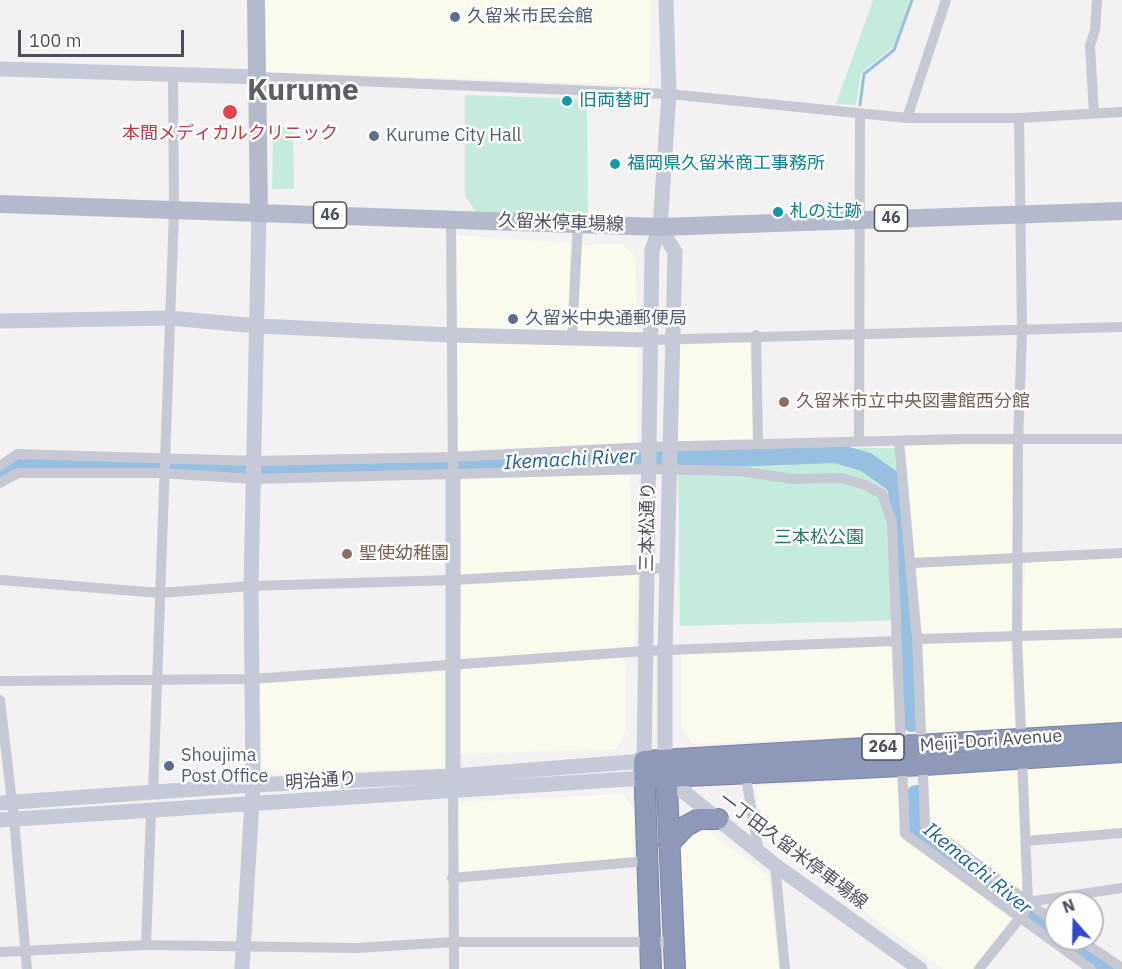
<!DOCTYPE html>
<meta charset="utf-8">
<style>
body{margin:0}
#map{position:relative;width:1122px;height:969px;overflow:hidden;background:#f3f1f1;font-family:"IBM Plex Sans",sans-serif}
canvas{display:block}
.north{position:absolute;left:1044px;top:891px;width:60px;height:60px;box-sizing:border-box;background:#fff;border:2px solid #b7b9be;border-radius:50%;rotate:340deg;font-size:16px;font-weight:700;line-height:24px;text-align:center;color:#4b4f5c}
.north::after{content:'';display:block;margin:auto;width:21px;height:27px;background:#2f4acf;clip-path:polygon(50% 0,100% 100%,50% 72%,0 100%)}
.scale{position:absolute;left:18px;top:30px;width:166px;height:27px;box-sizing:border-box;border:3px solid #4b4f5c;border-top:0;padding-left:8px;font-size:18px;line-height:21px;white-space:nowrap;color:#4b4f5c;-webkit-text-stroke:4px #fff;paint-order:stroke}
</style>
<div id="map">
<canvas width="1122" height="969"></canvas>
<div class="north">N</div>
<div class="scale">100 m</div>
</div>
<script>
const ctx = document.querySelector('canvas').getContext('2d');
ctx.lineJoin = 'round';
function paint(path, color) { ctx.fillStyle = color; ctx.fill(path, 'evenodd'); }
const poly = rows => new Path2D(rows.map(r => 'M' + r).join(''));
function strokePath(path, color, width, dash) { ctx.strokeStyle = color; ctx.lineWidth = width; ctx.lineCap = dash ? 'butt' : 'round'; ctx.setLineDash(dash || []); ctx.stroke(path); }
function drawText(font, color, halo, rows, align = 'center') {
  ctx.font = font + ' "IBM Plex Sans","Noto Sans JP",sans-serif'; ctx.lineWidth = 5; ctx.setLineDash([]); ctx.textBaseline = 'middle'; ctx.strokeStyle = halo; ctx.fillStyle = color; for (const [text, x, y, turn = 0] of rows) {
    ctx.save(); ctx.translate(x, y); ctx.rotate((+turn || 0) * Math.PI / 180); ctx.textAlign = isNaN(turn) ? turn : align; if (halo) ctx.strokeText(text, 0, 0); ctx.fillText(text, 0, 0); ctx.restore();
  }
}
const commercial = poly([
 [262,0,651,0,649,85,263,72],
 [455,235,570,243,570,335,457,332],
 [622,244,635,256,638,337,576,336,581,245],
 [456,340,638,344,638,443,456,451],
 [750,340,755,441,678,442,679,342],
 [1014,445,1016,554,914,559,905,446],
 [630,474,631,565,461,576,460,480],
 [1122,558,1122,630,1023,632,1025,561],
 [1015,559,1015,635,919,637,916,567],
 [637,575,634,649,460,661,461,585],
 [1122,637,1122,725,1026,728,1020,639],
 [1010,639,1015,731,926,735,921,642],
 [891,644,896,735,693,744,681,726,681,653],
 [625,658,626,731,616,749,459,754,457,669],
 [449,672,450,768,263,773,260,683],
 [1122,764,1122,831,1029,838,1026,767],
 [1017,767,1024,892,930,823,929,773],
 [897,777,902,837,1011,919,972,969,943,969,763,838,756,787],
 [623,794,634,809,633,859,458,872,459,802],
 [703,827,769,876,779,969,680,969,674,844]
]);
const green = poly([
 [873,0,910,0,894,46,861,73,856,105,836,104],
 [465,95,587,99,588,214,570,217,476,212,465,196],
 [273,127,293,127,294,189,272,189],
 [861,448,896,448,912,620,680,626,678,476,682,472]
]);
const stream = poly([
 [860,105,864,74,894,50,912,0]
]);
const river = poly([
 [0,476,26,464,236,469,465,466,631,456,701,458,835,453,866,462,894,482,898,489,912,722],
 [916,795,918,826,1056,933],
 [1064,939,1104,969]
]);
const street = poly([
 [258,77,669,94,907,118,1019,118,1122,112],
 [1094,114,1090,46,1095,30,1097,0],
 [907,118,946,0],
 [1019,118,1022,332,1018,441,1017,636,1028,902],
 [451,220,453,475],
 [756,335,758,444],
 [572,337,578,223],
 [649,340,1122,327],
 [859,441,860,114],
 [899,441,917,639,925,825,1056,923],
 [0,466,17,454,255,461,452,457,649,447,961,439,1122,439],
 [0,483,18,473,160,473,255,479,648,469,738,471,794,479,842,478,865,485,882,494,892,522,901,748],
 [912,563,1122,553],
 [0,580,160,593,251,586,453,580,666,568],
 [917,639,1122,633],
 [0,681,252,679,644,651,895,641],
 [0,700,14,819,27,969],
 [902,764,905,834,1091,969],
 [745,773,759,852],
 [453,792,454,969],
 [153,794,174,211,173,75],
 [1026,841,1122,833],
 [775,865,785,969],
 [452,878,647,861],
 [1028,902,1122,888],
 [1079,939,1122,968],
 [146,945,151,811],
 [0,952,146,945,357,948,453,942,673,942],
 [979,969,1024,913]
]);
const secondary = poly([
 [0,69,258,77],
 [660,227,675,252,665,650,665,759],
 [0,321,169,318,258,326,451,335,649,340],
 [453,475,453,786],
 [644,761,652,250,660,227,669,94,666,0],
 [663,775,775,865,920,969],
 [0,803,253,785,454,776,644,761],
 [0,820,644,778],
 [242,969,253,785,251,586,259,213]
]);
const primary = poly([
 [256,0,259,213],
 [0,204,660,227,1122,211]
]);
const highway = poly([
 [666,765,675,969],
 [644,778,924,765,1122,752],
 [669,844,686,826,699,819,718,819],
 [651,969,644,761,1122,733]
]);
const markers = [
 [455,17,6,"#5c6f8a"],
 [567,101,6,"#0f9aa8"],
 [230,112,8,"#e0444e"],
 [374,136,6,"#5c6f8a"],
 [615,164,6,"#0f9aa8"],
 [778,212,6,"#0f9aa8"],
 [513,319,6,"#5c6f8a"],
 [784,402,6,"#8d6e63"],
 [347,554,6,"#8d6e63"],
 [169,766,6,"#5c6f8a"]
];
const shields = [
 [330,215,33],
 [891,218,33],
 [883,747,42]
];
const shieldNames = [
 ["46",330,215],
 ["46",891,218],
 ["264",883,747]
];
const serviceNames = [
 ["久留米市民会館",467,17],
 ["Kurume City Hall",386,136],
 ["久留米中央通郵便局",525,319],
 ["Shoujima",181,756],
 ["Post Office",181,777]
];
const cultureNames = [
 ["旧両替町",579,101],
 ["福岡県久留米商工事務所",627,164],
 ["札の辻跡",790,212]
];
const healthNames = [
 ["本間メディカルクリニック",230,134]
];
const streetNames = [
 ["久留米停車場線",561,223,2],
 ["三本松通り",648,527,-89],
 ["Meiji-Dori Avenue",991,741,-4],
 ["明治通り",321,781,-4],
 ["一丁田久留米停車場線",793,851,37]
];
const educationNames = [
 ["久留米市立中央図書館西分館",796,402],
 ["聖使幼稚園",359,554]
];
const parkNames = [
 ["三本松公園",819,538]
];
const waterNames = [
 ["Ikemachi River",570,460,-3],
 ["Ikemachi River",977,869,39]
];
const townNames = [
 ["Kurume",303,91]
];
paint(commercial, '#fafaed');
paint(green, '#c5ebdd');
strokePath(stream, '#97bfe2', 3);
strokePath(river, '#97bfe2', 20);
strokePath(highway, '#7a83a5', 22);
strokePath(street, '#c6c9d3', 10);
strokePath(secondary, '#c6c9d7', 15);
strokePath(primary, '#b4b9cc', 18);
strokePath(highway, '#8e98b9', 20);
for (const [x, y, r, color] of markers) { const dot = new Path2D(); dot.arc(x, y, r, 0, 2 * Math.PI); ctx.fillStyle = color; ctx.fill(dot); strokePath(dot, '#fff', 2); }
for (const [x, y, w] of shields) { const box = new Path2D(); box.roundRect(x - w / 2, y - 13, w, 26, 4.5); ctx.fillStyle = '#fff'; ctx.fill(box); strokePath(box, '#4b4f5c', 1.5); }
drawText('bold 16px', '#4b4f5c', null, shieldNames);
drawText('18px', '#4e5e75', '#fff', serviceNames, 'left');
drawText('18px', '#0d838f', '#fff', cultureNames, 'left');
drawText('18px', '#be3a42', '#fff', healthNames);
drawText('18px', '#4b4f5c', '#fff', streetNames);
drawText('18px', '#785e54', '#fff', educationNames, 'left');
drawText('18px', '#237662', '#fff', parkNames);
drawText('italic 20px', '#1e609c', '#fff', waterNames);
drawText('bold 30px', '#5e5f65', '#fff', townNames);
</script>
